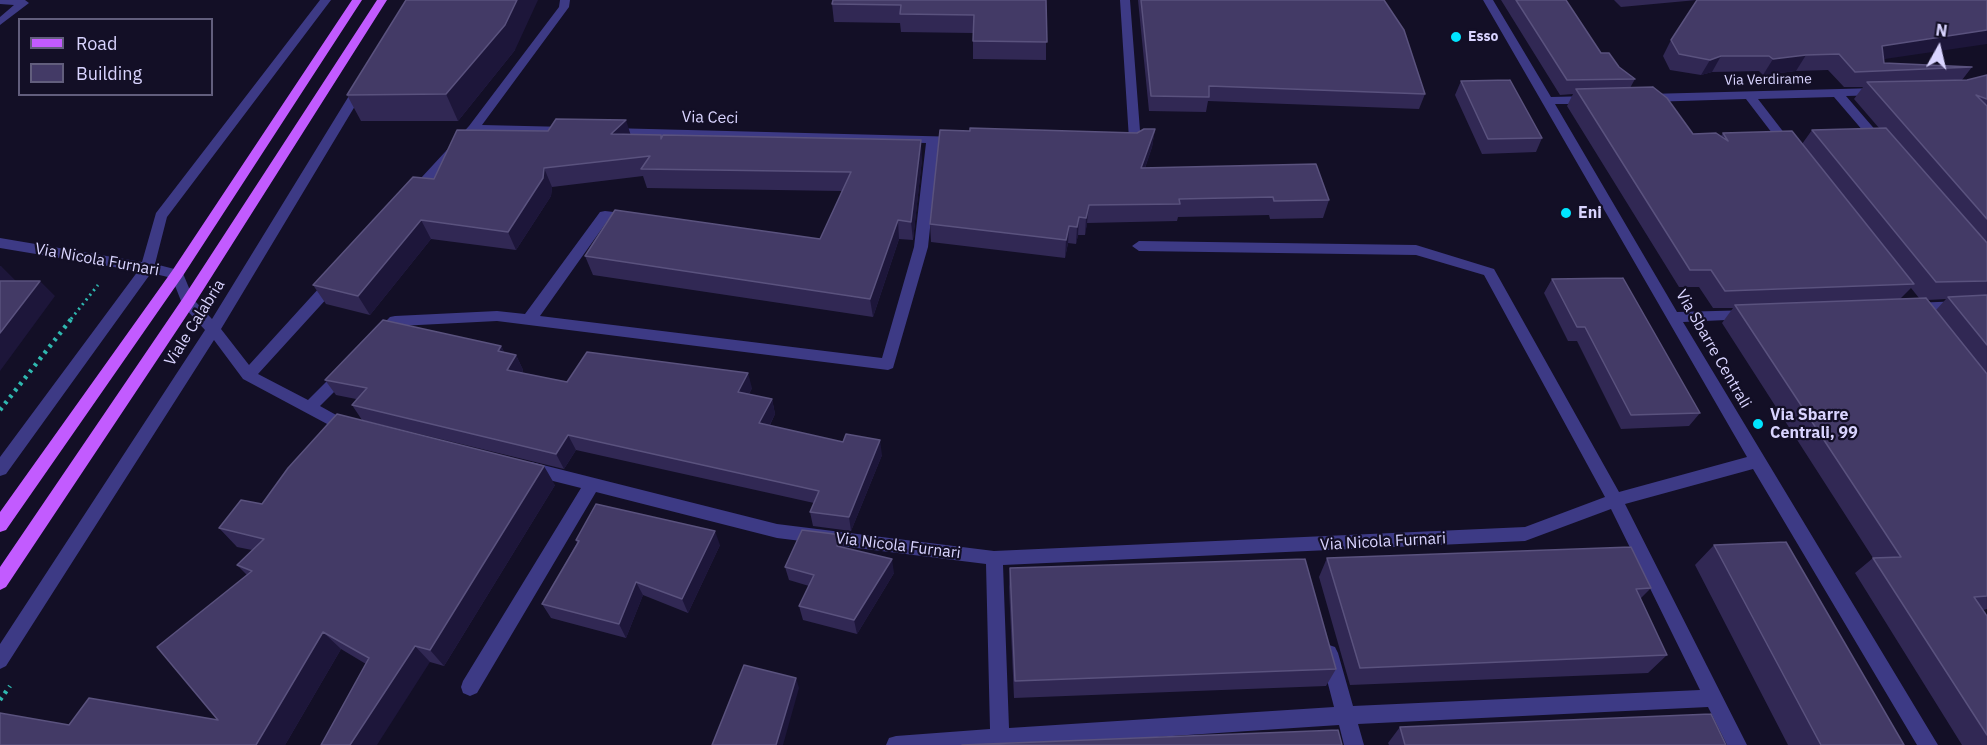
<!DOCTYPE html>
<style>
body{margin:0}
#map{position:relative;width:1987px;height:745px;overflow:hidden;background:#130f26;font-family:"IBM Plex Sans",sans-serif}
canvas{display:block}
.legend{position:absolute;left:18px;top:18px;width:195px;height:78px;box-sizing:border-box;background:#130f26;border:2px solid #625e7d;margin:0;padding:8px 10px;list-style:none;font-size:18px;color:#d9d4ff}
.legend li{display:flex;align-items:center;gap:12px;height:30px}
.legend b{width:30px;border:2px solid #625e7d}
.north{position:absolute;left:1909px;top:18px;width:60px;height:60px;-webkit-text-stroke:4px #130f26;paint-order:stroke;rotate:8deg;font-size:16px;font-weight:700;line-height:24px;text-align:center;color:#d9d4ff}
.north::after{content:'';display:block;margin:auto;width:21px;height:27px;background:#d9d4ff;clip-path:polygon(50% 0,100% 100%,50% 72%,0 100%)}
</style>
<div id="map">
<canvas width="1987" height="745"></canvas>
<ul class="legend">
<li><b style="height:8px;background:#c25bff"></b>Road</li>
<li><b style="height:16px;background:#433a66"></b>Building</li>
</ul>
<div class="north">N</div>
</div>
<script>
const ctx = document.querySelector('canvas').getContext('2d');
ctx.lineJoin = 'round';
const poly = rows => new Path2D(rows.map(r => 'M' + r).join(''));
function strokePath(path, color, width, dash) { ctx.strokeStyle = color; ctx.lineWidth = width; ctx.lineCap = dash ? 'butt' : 'round'; ctx.setLineDash(dash || []); ctx.stroke(path); }
function paint(path, color) { ctx.fillStyle = color; ctx.fill(path, 'evenodd'); }
function drawText(font, color, halo, rows, align = 'center') {
  ctx.font = font + ' "IBM Plex Sans",sans-serif'; ctx.lineWidth = 4.5; ctx.setLineDash([]); ctx.textBaseline = 'middle'; ctx.strokeStyle = halo; ctx.fillStyle = color; for (const [text, x, y, turn = 0] of rows) {
    ctx.save(); ctx.translate(x, y); ctx.rotate((+turn || 0) * Math.PI / 180); ctx.textAlign = isNaN(turn) ? turn : align; if (halo) ctx.strokeText(text, 0, 0); ctx.fillText(text, 0, 0); ctx.restore();
  }
}
const pathFar1 = poly([
 [71,319,98,285]
]);
const path = poly([
 [0,410,72,318],
 [0,700,10,686]
]);
const minor = poly([
 [0,0,25,0,29,3,0,25,0,17,14,5,0,4,0,0],
 [320,0,331,0,167,217,155,264,182,271,194,300,212,319,355,86,357,84,365,84,367,86,221,329,249,365,330,276,340,276,342,280,340,284,258,374,308,400,338,370,348,370,351,374,348,378,320,406,338,416,356,421,358,425,356,429,350,431,329,425,243,379,214,340,6,666,0,669,0,644,205,330,183,306,172,278,151,273,6,474,0,476,0,457,138,271,0,248,0,238,142,262,156,213,320,0],
 [560,0,570,0,569,7,482,125,568,127,572,128,572,134,476,133,419,197,409,197,408,194,409,191,469,126,559,7,560,0],
 [1120,0,1130,0,1141,144,1135,148,1122,146,1120,143,1122,140,1129,139,1120,0],
 [1483,0,1493,0,1551,97,1591,96,1597,100,1591,104,1555,104,1677,312,1753,310,1755,314,1748,319,1683,322,1938,745,1917,745,1753,469,1625,504,1747,745,1727,745,1708,707,1358,724,1364,745,1344,745,1339,725,1036,745,886,745,889,738,896,736,990,729,986,564,777,538,596,492,477,693,470,696,463,693,461,687,463,681,581,488,525,474,523,469,525,464,531,462,777,524,994,551,1525,527,1605,497,1484,275,1416,255,1139,251,1132,246,1139,241,1416,245,1494,269,1619,492,1747,457,1483,0],
 [1611,509,1700,690,1353,706,1338,653,1335,647,1329,645,1323,647,1320,653,1334,707,1009,728,1003,565,1525,541,1611,509],
 [1878,88,1884,92,1882,95,1846,96,1884,140,1886,143,1884,146,1880,147,1876,146,1834,97,1758,99,1795,147,1789,151,1785,150,1746,99,1648,102,1642,98,1648,94,1878,88],
 [610,128,962,137,964,140,962,143,939,143,928,247,893,368,888,370,497,321,399,326,386,339,376,339,374,335,376,331,390,317,395,316,497,311,525,314,600,212,605,211,631,214,638,218,631,222,608,220,540,316,882,358,914,247,926,143,606,135,606,129,610,128],
 [1987,300,1987,310,1913,313,1906,308,1913,303,1987,300]
]);
const major = poly([
 [352,0,362,0,182,277,6,530,0,532,0,512,172,271,352,0],
 [377,0,387,0,193,306,6,587,0,590,0,567,183,298,377,0]
]);
const wall = poly([
 [1046,0,1046,60,973,59,973,33,901,32,900,23,834,22,832,4],
 [1138,0,1384,0,1425,94,1419,109,1208,101,1206,112,1149,111],
 [1501,0,1566,0,1601,53,1635,79,1630,88,1693,134,1721,136,1723,133,1802,144,1812,130,1879,128,1854,99,1863,87,1844,87,1828,70,1796,71,1763,75,1759,71,1712,72,1701,75,1670,70,1663,56,1671,40,1697,0,1621,7,1614,0,1987,0,1883,60,1884,63,1972,67,1962,80,1967,80,1987,75,1987,609,1983,610,1987,616,1987,745,1962,745,1855,573,1873,558,1722,323,1733,308,1713,308,1699,287,1679,287,1567,106,1573,94,1560,95],
 [1911,288,1919,298,1900,299],
 [1946,299,1936,310,1927,300],
 [515,50,458,121,361,121,347,95],
 [1461,81,1542,138,1536,152,1482,154,1455,95],
 [1155,129,1152,147,1145,168,1329,200,1323,218,1270,219,1269,215,1178,217,1177,221,1087,223,1085,235,1078,235,1076,244,1068,243,1065,258,931,242,930,224,970,131,1137,133],
 [631,135,661,135,662,138,922,159,913,240,899,239,873,317,593,275,585,256,820,239,842,191,647,188,643,176,552,187,551,196,516,250,431,239,370,315,326,304,313,285,434,179],
 [1552,279,1700,413,1689,426,1621,429,1577,341,1568,341,1544,293],
 [501,346,504,352,516,355,523,370,522,373,567,382,752,388,749,394,772,399,775,414,770,425,882,455,851,531,813,526,810,512,814,503,576,450,564,469,362,420,352,405,356,399,336,395,325,380],
 [555,485,444,666,430,662,366,664,341,649,285,745,0,745,69,725,218,720,247,575,237,565,252,550,237,547,219,528,262,504],
 [842,535,844,548,894,573,857,634,803,620,799,606,809,586,789,580,785,567],
 [576,540,720,545,688,613,643,595,626,638,551,618,542,604,577,543],
 [1714,545,1904,745,1788,745,1695,565],
 [1327,558,1651,588,1640,599,1667,655,1648,673,1350,685,1319,577],
 [1010,568,1336,669,1326,686,1014,698,1009,587],
 [1400,727,1726,745,1389,745,1388,743]
]);
const shadedWall = poly([
 [517,0,538,0,515,50,458,121,446,94],
 [1987,30,1987,44,1871,61,1882,46],
 [1806,55,1796,71,1763,75,1773,59],
 [1721,56,1712,72,1701,75,1710,60],
 [626,120,632,139,611,134],
 [1155,129,1152,147,1139,185,1141,168],
 [921,140,922,159,913,240,911,222],
 [544,168,552,187,551,196,516,250,508,232],
 [1089,205,1087,223,1085,235,1086,218],
 [1079,217,1078,235,1076,244,1077,227],
 [421,220,431,239,370,315,358,296],
 [898,220,899,239,873,317,870,299],
 [1069,226,1068,243,1065,258,1066,240],
 [0,266,1,266,16,281,0,293],
 [40,281,55,296,0,371,0,333],
 [501,346,509,361,498,351],
 [516,355,523,370,515,385,507,370],
 [748,373,752,388,742,407,738,392],
 [772,399,775,414,763,438,759,423],
 [568,435,576,450,564,469,556,454],
 [880,440,882,455,851,531,849,517],
 [544,466,555,485,444,666,430,650],
 [715,531,720,545,688,613,682,599],
 [842,535,844,549,837,546],
 [892,559,894,573,857,634,854,620],
 [636,582,643,595,626,638,619,624],
 [323,632,341,649,285,745,256,745],
 [415,646,430,662,377,745,350,745],
 [796,678,799,688,783,745,776,745]
]);
const building = poly([
 [406,0,517,0,505,25,446,94,347,95,406,0],
 [833,0,1046,0,1047,42,973,41,974,15,900,14,901,5,832,4,833,0],
 [1141,0,1384,0,1404,30,1425,94,1209,86,1209,97,1151,96,1141,0],
 [1516,0,1566,0,1601,53,1609,53,1619,67,1635,79,1567,80,1516,0],
 [1697,0,1987,0,1987,30,1882,46,1884,63,1972,67,1855,72,1839,54,1806,55,1773,59,1769,56,1721,56,1710,60,1679,54,1671,40,1697,0],
 [1987,75,1987,99,1976,95,1987,106,1987,219,1867,82,1967,80,1987,75],
 [1510,80,1542,138,1488,139,1461,81,1510,80],
 [1653,87,1667,98,1693,134,1716,133,1728,141,1723,133,1792,131,1914,284,1725,291,1711,270,1690,270,1576,89,1653,87],
 [556,119,626,120,611,134,661,135,661,139,663,135,921,140,911,222,898,220,870,299,585,256,615,210,820,239,851,172,641,169,650,156,544,168,543,178,508,232,421,220,358,296,313,285,413,177,434,179,457,130,548,131,556,119],
 [970,128,1137,133,1144,129,1155,129,1141,168,1316,164,1329,200,1274,201,1273,197,1179,199,1180,204,1089,205,1086,218,1079,217,1077,227,1069,226,1066,240,930,224,940,130,970,131,970,128],
 [1886,128,1987,243,1987,281,1936,282,1812,130,1886,128],
 [1623,278,1700,413,1631,415,1585,327,1577,327,1552,279,1623,278],
 [0,281,40,281,0,333,0,281],
 [1987,295,1987,345,1948,297,1987,295],
 [1926,298,1987,374,1987,596,1974,597,1987,616,1987,735,1873,558,1901,557,1735,305,1926,298],
 [383,320,501,346,498,351,516,355,507,370,567,382,587,352,748,373,738,392,772,399,759,423,843,442,846,434,880,440,849,517,810,512,819,491,568,435,556,454,352,405,367,388,325,380,383,320],
 [337,414,544,466,430,650,415,646,350,745,321,745,369,658,323,632,256,745,0,745,0,713,69,725,89,698,218,720,157,647,252,571,237,565,264,539,219,528,241,500,262,504,288,468,337,414],
 [596,504,715,531,682,599,636,582,619,624,542,604,579,541,576,540,596,504],
 [802,530,842,535,837,546,892,559,854,620,799,606,814,575,785,567,802,530],
 [1786,542,1904,745,1821,745,1714,545,1786,542],
 [1631,547,1651,588,1636,589,1667,655,1360,668,1327,558,1631,547],
 [1305,559,1336,669,1015,681,1010,568,1305,559],
 [744,665,796,678,776,745,712,745,744,665],
 [1711,714,1726,745,1405,745,1400,727,1711,714],
 [1338,730,1342,745,962,745,1338,730]
]);
const markers = [
 [1456,37,6,"#00e5ff"],
 [1566,213,6,"#00e5ff"],
 [1758,424,6,"#00e5ff"]
];
const farPoinames = [
 ["Esso",1468,37]
];
const farStreetnames = [
 ["Via Verdirame",1768,80,-1]
];
const streetNames = [
 ["Via Ceci",710,118,1],
 ["Via Nicola Furnari",97,260,10],
 ["Viale Calabria",195,323,-58],
 ["Via Sbarre Centrali",1713,349,60],
 ["Via Nicola Furnari",1383,542,-3],
 ["Via Nicola Furnari",898,546,7]
];
const poiNames = [
 ["Eni",1578,213],
 ["Via Sbarre",1770,415],
 ["Centrali, 99",1770,433]
];
strokePath(pathFar1, '#2fb8b0', 3, [2, 4]);
strokePath(path, '#2fb8b0', 4.5, [3, 5]);
paint(minor, '#3d3a85');
paint(major, '#c25bff');
paint(wall, '#312854');
paint(shadedWall, '#1d163a');
paint(building, '#433a66');
strokePath(building, '#5a527e', 1.5);
for (const [x, y, r, color] of markers) { const dot = new Path2D(); dot.arc(x, y, r, 0, 2 * Math.PI); ctx.fillStyle = color; ctx.fill(dot); strokePath(dot, '#130f26', 2); }
drawText('bold 14px', '#d9d4ff', '#130f26', farPoinames, 'left');
drawText('14px', '#d9d4ff', '#130f26', farStreetnames);
drawText('16px', '#d9d4ff', '#130f26', streetNames);
drawText('bold 16px', '#d9d4ff', '#130f26', poiNames, 'left');
</script>
